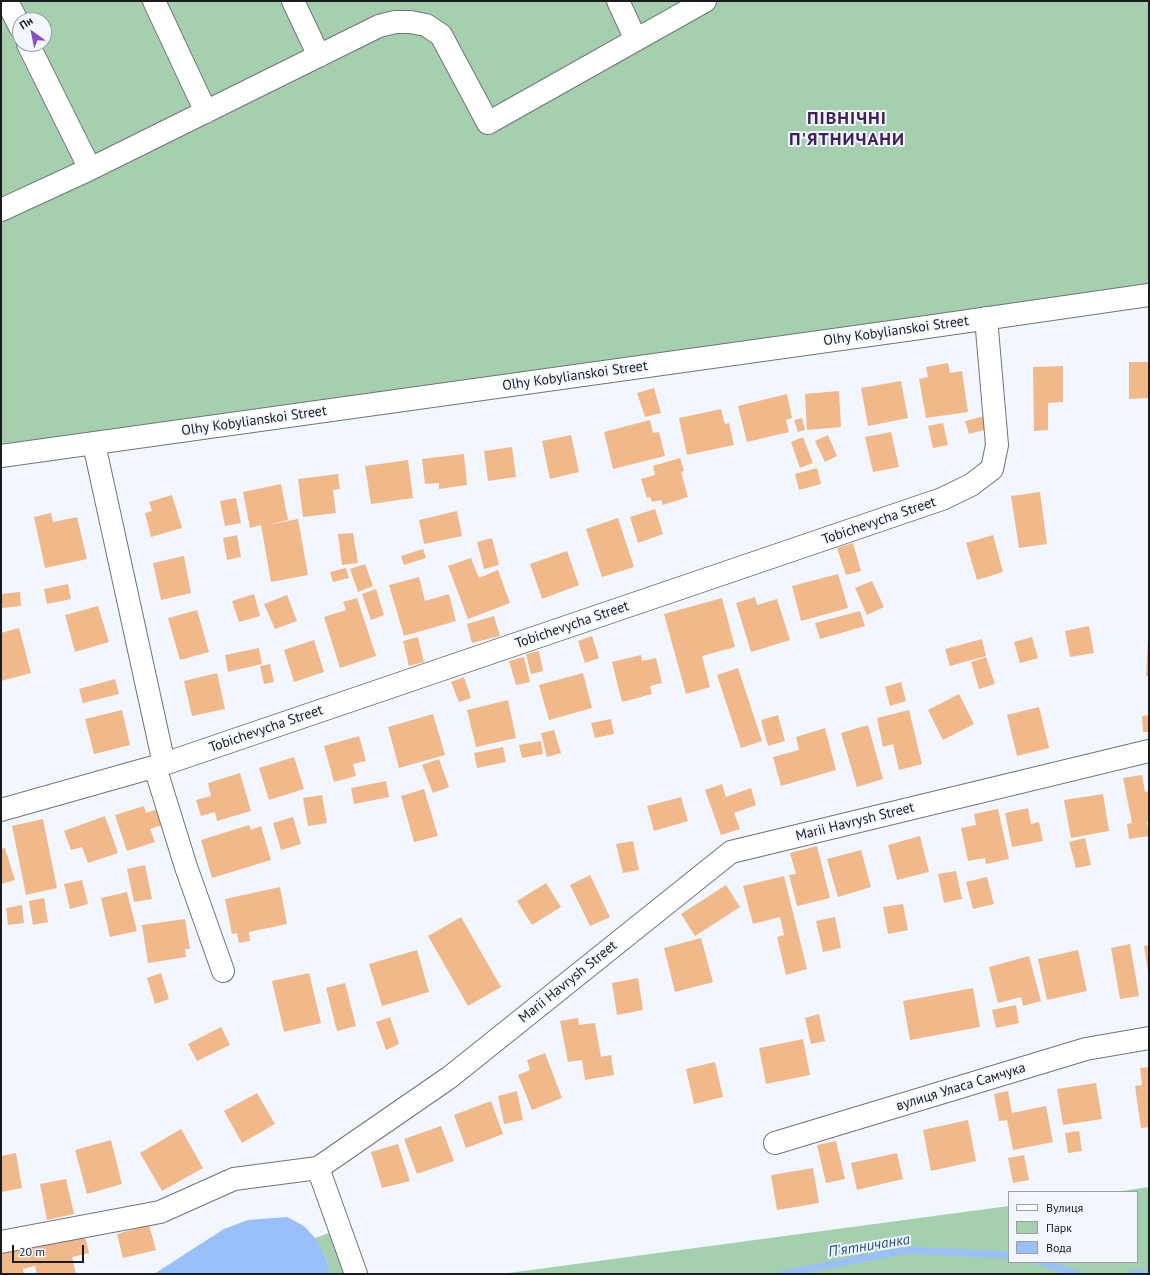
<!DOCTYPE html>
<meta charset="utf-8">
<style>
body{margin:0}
#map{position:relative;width:1150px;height:1275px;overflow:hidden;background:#f2f6ff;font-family:"PT Sans",sans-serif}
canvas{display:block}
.frame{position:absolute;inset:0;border:2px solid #1b1c1f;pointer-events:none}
.legend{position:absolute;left:1008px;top:1191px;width:130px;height:72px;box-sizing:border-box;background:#f2f6ff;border:1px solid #9c9fa5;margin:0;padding:5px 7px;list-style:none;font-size:12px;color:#1b1c1f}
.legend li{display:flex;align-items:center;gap:8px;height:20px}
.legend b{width:20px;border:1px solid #9c9fa5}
.north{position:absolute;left:12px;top:12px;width:40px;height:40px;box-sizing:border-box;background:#f2f6ff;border:1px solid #9c9fa5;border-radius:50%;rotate:327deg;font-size:11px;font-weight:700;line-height:16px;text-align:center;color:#1b1c1f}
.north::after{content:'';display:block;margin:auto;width:14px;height:18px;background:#894dc4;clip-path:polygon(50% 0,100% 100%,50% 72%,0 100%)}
.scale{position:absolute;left:12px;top:1245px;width:72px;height:18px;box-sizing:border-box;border:2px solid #1b1c1f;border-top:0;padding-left:5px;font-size:12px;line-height:14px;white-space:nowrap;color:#1b1c1f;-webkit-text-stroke:3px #f2f6ff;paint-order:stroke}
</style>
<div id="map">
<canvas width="1150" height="1275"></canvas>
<div class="frame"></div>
<ul class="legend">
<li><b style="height:5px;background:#fff"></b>Вулиця</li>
<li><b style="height:11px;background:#a4d0ae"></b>Парк</li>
<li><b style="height:11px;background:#99c0f8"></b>Вода</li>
</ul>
<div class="north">Пн</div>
<div class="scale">20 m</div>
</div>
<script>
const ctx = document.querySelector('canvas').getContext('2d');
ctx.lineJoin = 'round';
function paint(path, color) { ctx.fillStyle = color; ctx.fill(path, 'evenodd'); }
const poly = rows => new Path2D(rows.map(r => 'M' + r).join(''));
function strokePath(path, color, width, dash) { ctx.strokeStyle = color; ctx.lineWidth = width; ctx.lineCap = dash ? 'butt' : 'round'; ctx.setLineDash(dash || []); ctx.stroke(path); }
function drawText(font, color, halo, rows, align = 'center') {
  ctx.font = font + ' "PT Sans",sans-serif'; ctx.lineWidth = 4; ctx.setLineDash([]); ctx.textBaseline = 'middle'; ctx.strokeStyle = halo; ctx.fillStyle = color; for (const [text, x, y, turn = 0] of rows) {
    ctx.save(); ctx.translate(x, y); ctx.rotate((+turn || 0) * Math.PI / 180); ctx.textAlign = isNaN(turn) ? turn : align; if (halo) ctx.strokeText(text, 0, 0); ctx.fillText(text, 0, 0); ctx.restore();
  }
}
const green = poly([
 [1,1,1149,1,1149,295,1,456],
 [20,20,44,20,44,44,20,44],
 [1149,1187,1149,1274,501,1274,1009,1206,1009,1262,1137,1262,1137,1192,1115,1192],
 [340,1229,356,1274,331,1274,325,1255,312,1235,315,1238]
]);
const water = poly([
 [287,1217,304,1226,315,1238,325,1255,331,1274,154,1274,224,1229,248,1220]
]);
const stream = poly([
 [1040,1262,1077,1274],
 [782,1274,907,1250,1009,1255],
 [1132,1274,1149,1273]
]);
const building = poly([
 [1129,362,1149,362,1149,398,1129,399],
 [948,363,950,373,962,371,968,412,926,418,919,379,928,377,926,367],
 [1063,366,1063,402,1048,403,1048,430,1034,431,1033,367],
 [901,381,908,418,868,426,861,388],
 [654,388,661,413,645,417,637,393],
 [839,391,841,427,807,430,805,394],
 [787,394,792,418,786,420,789,432,747,442,738,406],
 [721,409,725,424,729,423,734,445,687,455,679,418],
 [985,416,988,429,969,434,965,421],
 [802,418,805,430,798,432,794,420],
 [650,420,653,433,659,432,665,456,613,469,604,432],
 [943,423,948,445,933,448,928,426],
 [891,432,899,467,873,472,865,437],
 [571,435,579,472,550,479,542,441],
 [828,435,837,456,825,462,815,441],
 [803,437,813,463,800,468,791,442],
 [512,447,516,477,488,481,484,451],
 [464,454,467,485,439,489,439,483,425,484,422,459],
 [680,458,684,471,681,472,688,497,663,505,661,500,652,502,650,497,647,498,641,479,655,475,653,466],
 [408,460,413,498,371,504,365,466],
 [817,468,821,484,799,490,795,474],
 [338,474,340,489,333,490,336,513,303,517,298,479],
 [281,484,288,520,267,525,298,519,308,575,271,582,261,525,250,528,243,492],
 [1040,492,1047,544,1019,548,1011,496],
 [172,495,182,528,151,537,145,513,152,511,149,502],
 [236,498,241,523,225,526,220,501],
 [655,509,663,534,638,543,630,517],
 [457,511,462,536,424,544,419,520],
 [51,513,53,522,77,517,87,559,45,568,34,517],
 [618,518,634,567,602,577,586,529],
 [353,533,358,563,342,565,338,534],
 [237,535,241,557,227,560,223,538],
 [993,535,1003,572,977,580,966,543],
 [492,538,499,565,484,569,477,542],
 [853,543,861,571,846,575,837,548],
 [423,549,426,558,404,565,401,556],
 [567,551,579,585,542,599,530,564],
 [184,556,191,593,161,600,153,563],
 [471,558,479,578,498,570,510,603,468,619,448,566],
 [365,564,373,586,358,592,350,569],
 [346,568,349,578,333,582,330,572],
 [838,574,848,608,801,621,792,586],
 [419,577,425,601,449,594,456,621,404,636,389,585],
 [872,581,884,607,867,615,855,588],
 [68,584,71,599,47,604,44,589],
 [376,589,384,615,371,620,362,594],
 [20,592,21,606,1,608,1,594],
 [254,594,260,616,239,622,232,601],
 [287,595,297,621,275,629,264,604],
 [755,597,757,605,777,599,790,640,751,652,736,603],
 [357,598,376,656,340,668,324,617,346,610,343,602],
 [722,598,735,647,702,656,710,687,686,694,664,614],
 [98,606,109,642,75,652,65,615],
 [197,610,209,652,180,660,168,618],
 [860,611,865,626,820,639,815,623],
 [494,616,500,636,472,643,467,624],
 [1089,626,1094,653,1070,657,1065,631],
 [19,628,31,673,1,681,1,633],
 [592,636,599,658,585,663,578,641],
 [418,637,424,662,409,666,403,641],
 [1032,637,1038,658,1020,663,1014,642],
 [982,639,986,656,950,666,945,649],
 [1148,639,1149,639,1149,676,1146,676],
 [314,640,324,672,294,682,284,650],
 [259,648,262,664,228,672,225,655],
 [539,651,543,671,531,674,526,654],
 [641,655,642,661,656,658,662,683,650,686,652,694,622,702,612,662],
 [524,657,530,682,516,685,509,661],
 [986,657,995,684,979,689,971,662],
 [270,664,274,682,264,684,260,666],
 [738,668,762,741,741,748,717,675],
 [217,673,225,709,192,716,184,681],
 [583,673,592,708,549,720,539,685],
 [464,677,471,698,459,702,451,682],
 [115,679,119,694,83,703,79,689],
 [901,682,906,701,890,706,885,687],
 [959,694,974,724,943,740,928,710],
 [508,700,516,738,476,747,467,710],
 [1039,707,1049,748,1017,756,1007,715],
 [122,710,130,745,94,754,85,719],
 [909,710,922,764,899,770,893,744,883,747,877,718],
 [433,714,445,755,399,768,388,727],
 [778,715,785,741,768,746,761,720],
 [1149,715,1149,732,1143,732,1142,716],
 [611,719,614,734,595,738,591,723],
 [868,725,883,779,857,787,841,733],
 [825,728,836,770,781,786,773,757,799,750,796,737],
 [554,730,561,753,547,757,541,733],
 [359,736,366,761,353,764,356,776,334,782,324,746],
 [541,741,543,754,522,758,519,745],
 [503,747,506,762,477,768,474,753],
 [294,757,304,789,269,800,259,768],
 [439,759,449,787,433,793,422,765],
 [240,773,251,811,217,821,215,812,201,816,196,800,211,796,208,783],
 [1142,775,1145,792,1149,791,1149,822,1147,822,1149,836,1129,839,1127,824,1132,823,1123,778],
 [386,781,389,797,354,804,351,788],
 [722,784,726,797,751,788,756,805,734,813,740,829,721,835,705,790],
 [424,789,438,836,414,842,401,796],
 [1103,794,1109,831,1071,838,1064,800],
 [322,795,327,823,308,826,303,798],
 [681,797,688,821,654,831,647,806],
 [144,806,146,813,161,808,166,824,150,829,155,842,127,851,115,815],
 [1028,808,1031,824,1039,822,1043,841,1012,847,1005,813],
 [998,809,1009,859,986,864,985,858,968,861,961,828,976,825,974,814],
 [105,816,118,853,88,863,82,847,71,850,64,831],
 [293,817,301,844,281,850,273,823],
 [43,819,57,888,26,895,12,826],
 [249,825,251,830,261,826,271,860,212,878,201,840],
 [920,836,929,872,897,880,888,845],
 [1085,838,1091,865,1076,868,1069,842],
 [633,841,639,870,623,873,616,844],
 [817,846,830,898,797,906,789,875,796,874,790,853],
 [5,848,15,880,1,884,1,849],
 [861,850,871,887,838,897,827,859],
 [145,865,152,899,134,902,127,869],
 [956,871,962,899,944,903,938,874],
 [590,875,610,917,590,926,570,885],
 [784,876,807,969,786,975,777,937,784,935,780,917,753,924,743,886],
 [987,877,994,904,973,909,966,882],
 [82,880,88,904,70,909,64,884],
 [546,883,561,907,532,925,517,901],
 [726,885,740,907,695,936,681,914],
 [280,887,287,924,249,932,250,941,239,943,237,933,232,934,225,899],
 [127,892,137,931,110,937,101,898],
 [44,898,48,922,33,925,29,901],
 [903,904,908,930,888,934,883,907],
 [22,905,24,923,8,925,6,908],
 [461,917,501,987,468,1006,428,936],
 [835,917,841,948,823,952,816,921],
 [185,919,190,949,185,949,186,957,148,963,142,925],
 [701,938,713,982,675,992,664,948],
 [1130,944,1139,996,1120,999,1111,948],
 [1149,945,1149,971,1148,971,1144,946],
 [417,950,429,992,382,1006,369,964],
 [1078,950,1087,991,1047,1000,1038,959],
 [1029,956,1041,1001,1023,1006,1021,997,998,1003,989,967],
 [161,973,169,999,155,1004,147,978],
 [309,973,321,1023,284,1032,272,981],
 [638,978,643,1010,617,1015,612,983],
 [345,983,356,1026,337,1031,326,988],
 [973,988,980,1027,910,1040,903,1001],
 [1016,1005,1019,1023,996,1028,992,1010],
 [819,1014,825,1041,811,1044,805,1018],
 [390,1017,399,1044,386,1050,376,1022],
 [578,1018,579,1025,595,1023,601,1057,611,1055,614,1075,585,1080,582,1060,568,1062,560,1021],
 [221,1027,230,1045,197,1061,188,1044],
 [803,1039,810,1075,766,1084,759,1048],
 [545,1053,562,1098,532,1110,518,1075,530,1070,527,1060],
 [715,1062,723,1097,694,1104,686,1069],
 [1149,1067,1149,1127,1141,1128,1135,1086,1142,1085,1140,1068],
 [1096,1083,1102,1119,1063,1125,1057,1089],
 [517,1091,523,1120,504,1124,498,1096],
 [1008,1091,1012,1113,1046,1106,1053,1142,1013,1150,1007,1120,999,1121,994,1094],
 [257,1093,275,1124,242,1143,224,1111],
 [491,1101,503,1134,466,1148,454,1115],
 [968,1120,976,1161,931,1171,923,1130],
 [441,1126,454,1161,417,1174,404,1139],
 [181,1129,203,1168,162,1191,140,1153],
 [1079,1131,1082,1151,1068,1153,1065,1133],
 [111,1140,122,1184,87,1194,75,1150],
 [836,1141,845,1179,826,1183,817,1145],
 [398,1144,410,1181,382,1188,371,1152],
 [16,1153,22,1188,1,1192,1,1156],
 [897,1153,903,1179,857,1190,851,1163],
 [1024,1155,1029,1180,1013,1183,1008,1158],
 [813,1168,819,1203,777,1210,771,1175],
 [66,1179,74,1214,47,1220,40,1184],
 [149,1225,156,1250,123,1258,117,1234],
 [84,1232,89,1253,72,1257,76,1274,37,1274,35,1266,23,1269,24,1274,2,1274,1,1251]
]);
const minor = poly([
 [7,1,20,27],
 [154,1,206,112],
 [293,1,319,56],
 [618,1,636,40],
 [28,44,90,169],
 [1,210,90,169,379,26,395,22,410,22,426,25,441,35,488,123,705,1],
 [94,444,164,764],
 [1,456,920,328,1149,295],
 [155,767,186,867,223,971],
 [1,810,164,764,942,499,971,485,992,469,997,445,986,318],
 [775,1143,1086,1049,1149,1038],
 [318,1168,356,1274],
 [1,1242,160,1212,234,1179,318,1168,450,1077,731,852,1149,751]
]);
const streetNames = [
 ["Olhy Kobylianskoi Street",896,331,-8],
 ["Olhy Kobylianskoi Street",575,376,-8],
 ["Olhy Kobylianskoi Street",254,421,-8],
 ["Tobichevycha Street",879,521,-19],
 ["Tobichevycha Street",572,625,-19],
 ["Tobichevycha Street",266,729,-19],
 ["Marii Havrysh Street",855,822,-14],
 ["Marii Havrysh Street",568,982,-39],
 ["вулиця Уласа Самчука",961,1087,-17]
];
const waterNames = [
 ["П'ятничанка",869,1246,-9]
];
const districtNames = [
 ["ПІВНІЧНІ",847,119],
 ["П'ЯТНИЧАНИ",847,140]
];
paint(green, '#a4d0ae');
paint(water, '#99c0f8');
strokePath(stream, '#99c0f8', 7);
paint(building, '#f1b989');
strokePath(minor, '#70737a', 24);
strokePath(minor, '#fff', 22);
drawText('14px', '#1b1c1f', '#f2f6ff', streetNames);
drawText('italic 15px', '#1d4c8e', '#f2f6ff', waterNames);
ctx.letterSpacing = '1px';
drawText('bold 18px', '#3d215a', '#f2f6ff', districtNames);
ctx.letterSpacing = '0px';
</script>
